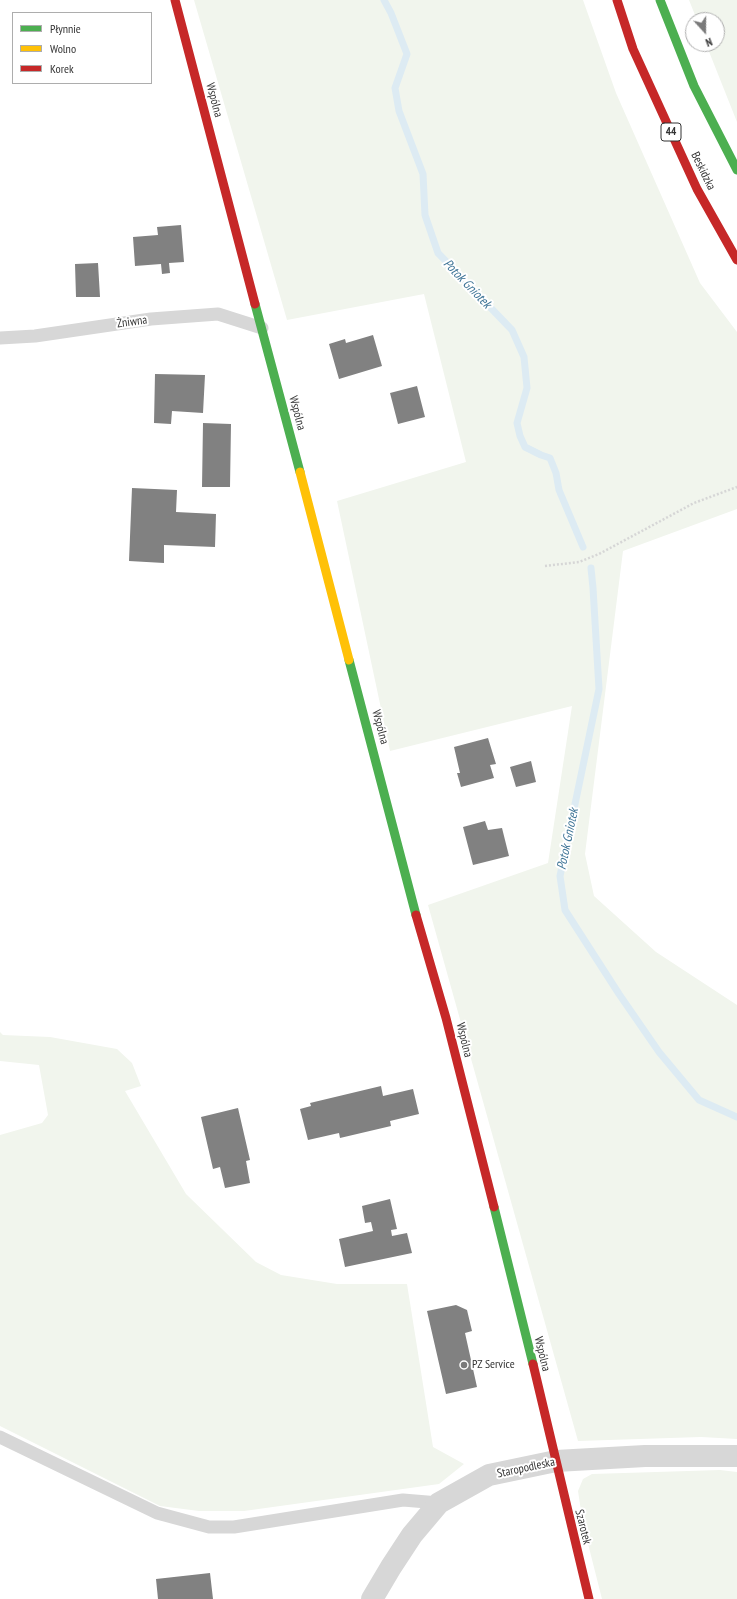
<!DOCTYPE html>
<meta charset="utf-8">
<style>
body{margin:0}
#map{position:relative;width:737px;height:1599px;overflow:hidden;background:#fff;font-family:"PT Sans Narrow",sans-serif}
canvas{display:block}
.legend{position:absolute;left:12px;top:12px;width:140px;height:72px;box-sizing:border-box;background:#fff;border:1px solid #adadad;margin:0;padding:5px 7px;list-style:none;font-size:12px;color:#333}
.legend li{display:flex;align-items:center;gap:8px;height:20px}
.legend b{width:20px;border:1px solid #adadad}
.north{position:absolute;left:685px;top:12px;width:40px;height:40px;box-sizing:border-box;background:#fff;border:1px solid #adadad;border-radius:50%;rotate:159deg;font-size:11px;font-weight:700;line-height:16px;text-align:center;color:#333}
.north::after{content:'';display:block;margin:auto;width:14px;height:18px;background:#7a7a7a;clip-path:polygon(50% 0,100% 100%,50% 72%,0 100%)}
</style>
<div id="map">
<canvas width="737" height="1599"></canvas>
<ul class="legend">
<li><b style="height:5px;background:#4caf50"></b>Płynnie</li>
<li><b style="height:5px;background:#ffc107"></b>Wolno</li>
<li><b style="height:5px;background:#c62828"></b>Korek</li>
</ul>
<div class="north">N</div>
</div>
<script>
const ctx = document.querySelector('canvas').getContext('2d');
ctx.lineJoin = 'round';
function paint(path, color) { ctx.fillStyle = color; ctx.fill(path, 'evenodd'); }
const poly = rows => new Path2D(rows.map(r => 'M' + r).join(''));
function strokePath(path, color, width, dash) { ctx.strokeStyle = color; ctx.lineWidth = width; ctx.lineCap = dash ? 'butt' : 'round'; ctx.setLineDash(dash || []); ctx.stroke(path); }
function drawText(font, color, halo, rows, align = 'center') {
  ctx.font = font + ' "PT Sans Narrow",sans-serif'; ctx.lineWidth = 4; ctx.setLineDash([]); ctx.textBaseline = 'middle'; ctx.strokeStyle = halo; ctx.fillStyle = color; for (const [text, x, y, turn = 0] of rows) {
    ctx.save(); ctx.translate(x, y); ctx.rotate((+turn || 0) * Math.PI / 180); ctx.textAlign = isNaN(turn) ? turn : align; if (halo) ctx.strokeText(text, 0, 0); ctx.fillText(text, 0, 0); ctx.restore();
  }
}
const green = poly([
 [194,0,583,0,616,93,700,283,737,332,737,509,623,551,585,854,594,896,656,952,737,1005,737,1439,701,1437,578,1441,428,905,548,863,572,706,390,751,337,501,466,462,424,294,287,320],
 [689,0,737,0,737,122,706,44,717,44,717,20,697,20],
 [0,1032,3,1035,50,1037,117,1049,132,1063,141,1086,125,1091,186,1194,256,1262,281,1275,337,1284,407,1284,433,1447,464,1464,439,1484,244,1511,199,1511,160,1506,0,1426,0,1135,42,1123,48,1115,39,1065,0,1061],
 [720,1470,737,1472,737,1599,602,1599,583,1524,578,1491,583,1479,592,1474]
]);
const stream = poly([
 [384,0,391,13,407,54,395,88,399,111,423,174,425,215,438,253,512,330,524,357,527,388,517,423,520,436,525,447,541,455,550,458,556,473,559,490,583,547],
 [591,568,593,588,599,689,560,876,565,910,619,994,659,1052,699,1100,737,1117]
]);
const building = poly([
 [181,225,184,262,169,263,170,273,162,274,161,264,135,266,133,237,158,235,157,227],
 [98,263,100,297,76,297,75,264],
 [373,335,382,366,339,379,329,344,345,339,346,343],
 [155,374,205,375,203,413,172,411,171,424,154,423],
 [417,386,425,417,398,424,390,393],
 [203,423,231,424,230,487,202,487],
 [132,488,177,490,176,512,216,514,215,547,164,545,164,563,129,561],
 [488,738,496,764,490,765,494,778,461,787,457,773,460,773,454,747],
 [531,761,536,782,516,787,510,767],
 [485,821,488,830,502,828,509,856,473,865,463,827],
 [381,1086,383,1096,413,1089,419,1114,390,1121,391,1126,340,1138,339,1133,308,1140,300,1109,311,1106,310,1103],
 [238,1108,250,1160,246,1161,250,1183,225,1188,220,1167,213,1169,201,1117],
 [390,1199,397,1229,391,1230,392,1236,407,1233,412,1253,345,1267,339,1239,373,1231,371,1222,365,1223,362,1206],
 [456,1305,467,1310,472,1331,465,1333,477,1387,446,1394,427,1311],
 [210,1573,213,1599,158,1599,156,1579]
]);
const path = poly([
 [545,566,579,562,599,554,694,503,737,487]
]);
const lane = poly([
 [0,338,35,336,151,319,218,314,262,328],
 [0,1437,157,1513,209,1527,234,1527,403,1500,439,1503]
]);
const street = poly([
 [372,1599,391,1567,412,1535,439,1503,489,1475,556,1461,645,1456,737,1456]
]);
const fast = poly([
 [660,0,694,86,737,170],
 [255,304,300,472],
 [349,660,416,915],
 [494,1207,533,1364]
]);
const slow = poly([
 [300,472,349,660]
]);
const jam = poly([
 [175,0,255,304],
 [617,0,633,49,697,189,737,260],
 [416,915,446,1018,494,1207],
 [533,1364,589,1599]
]);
const markers = [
 [464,1365,4,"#7a7a7a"]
];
const shields = [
 [671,132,20]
];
const shieldNames = [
 ["44",671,132]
];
const streetNames = [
 ["Wspólna",214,100,75],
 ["Beskidzka",703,171,64],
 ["Żniwna",132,322,-8],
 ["Wspólna",297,413,75],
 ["Wspólna",380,727,75],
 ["Wspólna",464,1040,76],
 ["Wspólna",542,1354,76],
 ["Staropodleska",526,1468,-12],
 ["Szarotek",583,1527,76]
];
const poiNames = [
 ["PZ Service",472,1365]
];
const waterNames = [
 ["Potok Gniotek",467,284,46],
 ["Potok Gniotek",568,839,-78]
];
paint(green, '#f1f5ed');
strokePath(stream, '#ddebf3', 7);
paint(building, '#818181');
strokePath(path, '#d6d6d6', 2.5, [2, 2]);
strokePath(lane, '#d7d7d7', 13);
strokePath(street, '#d7d7d7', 22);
strokePath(fast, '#4caf50', 9);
strokePath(slow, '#ffc107', 9);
strokePath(jam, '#c62828', 9);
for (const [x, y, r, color] of markers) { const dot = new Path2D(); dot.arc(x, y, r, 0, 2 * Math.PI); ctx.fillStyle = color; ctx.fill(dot); strokePath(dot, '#fff', 1.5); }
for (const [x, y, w] of shields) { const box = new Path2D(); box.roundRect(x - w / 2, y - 9, w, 18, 3); ctx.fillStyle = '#fff'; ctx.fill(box); strokePath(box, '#333', 1); }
drawText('bold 11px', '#333', null, shieldNames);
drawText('12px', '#333', '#fff', streetNames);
drawText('12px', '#333', '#fff', poiNames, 'left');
drawText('italic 13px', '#3f7597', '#fff', waterNames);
</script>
